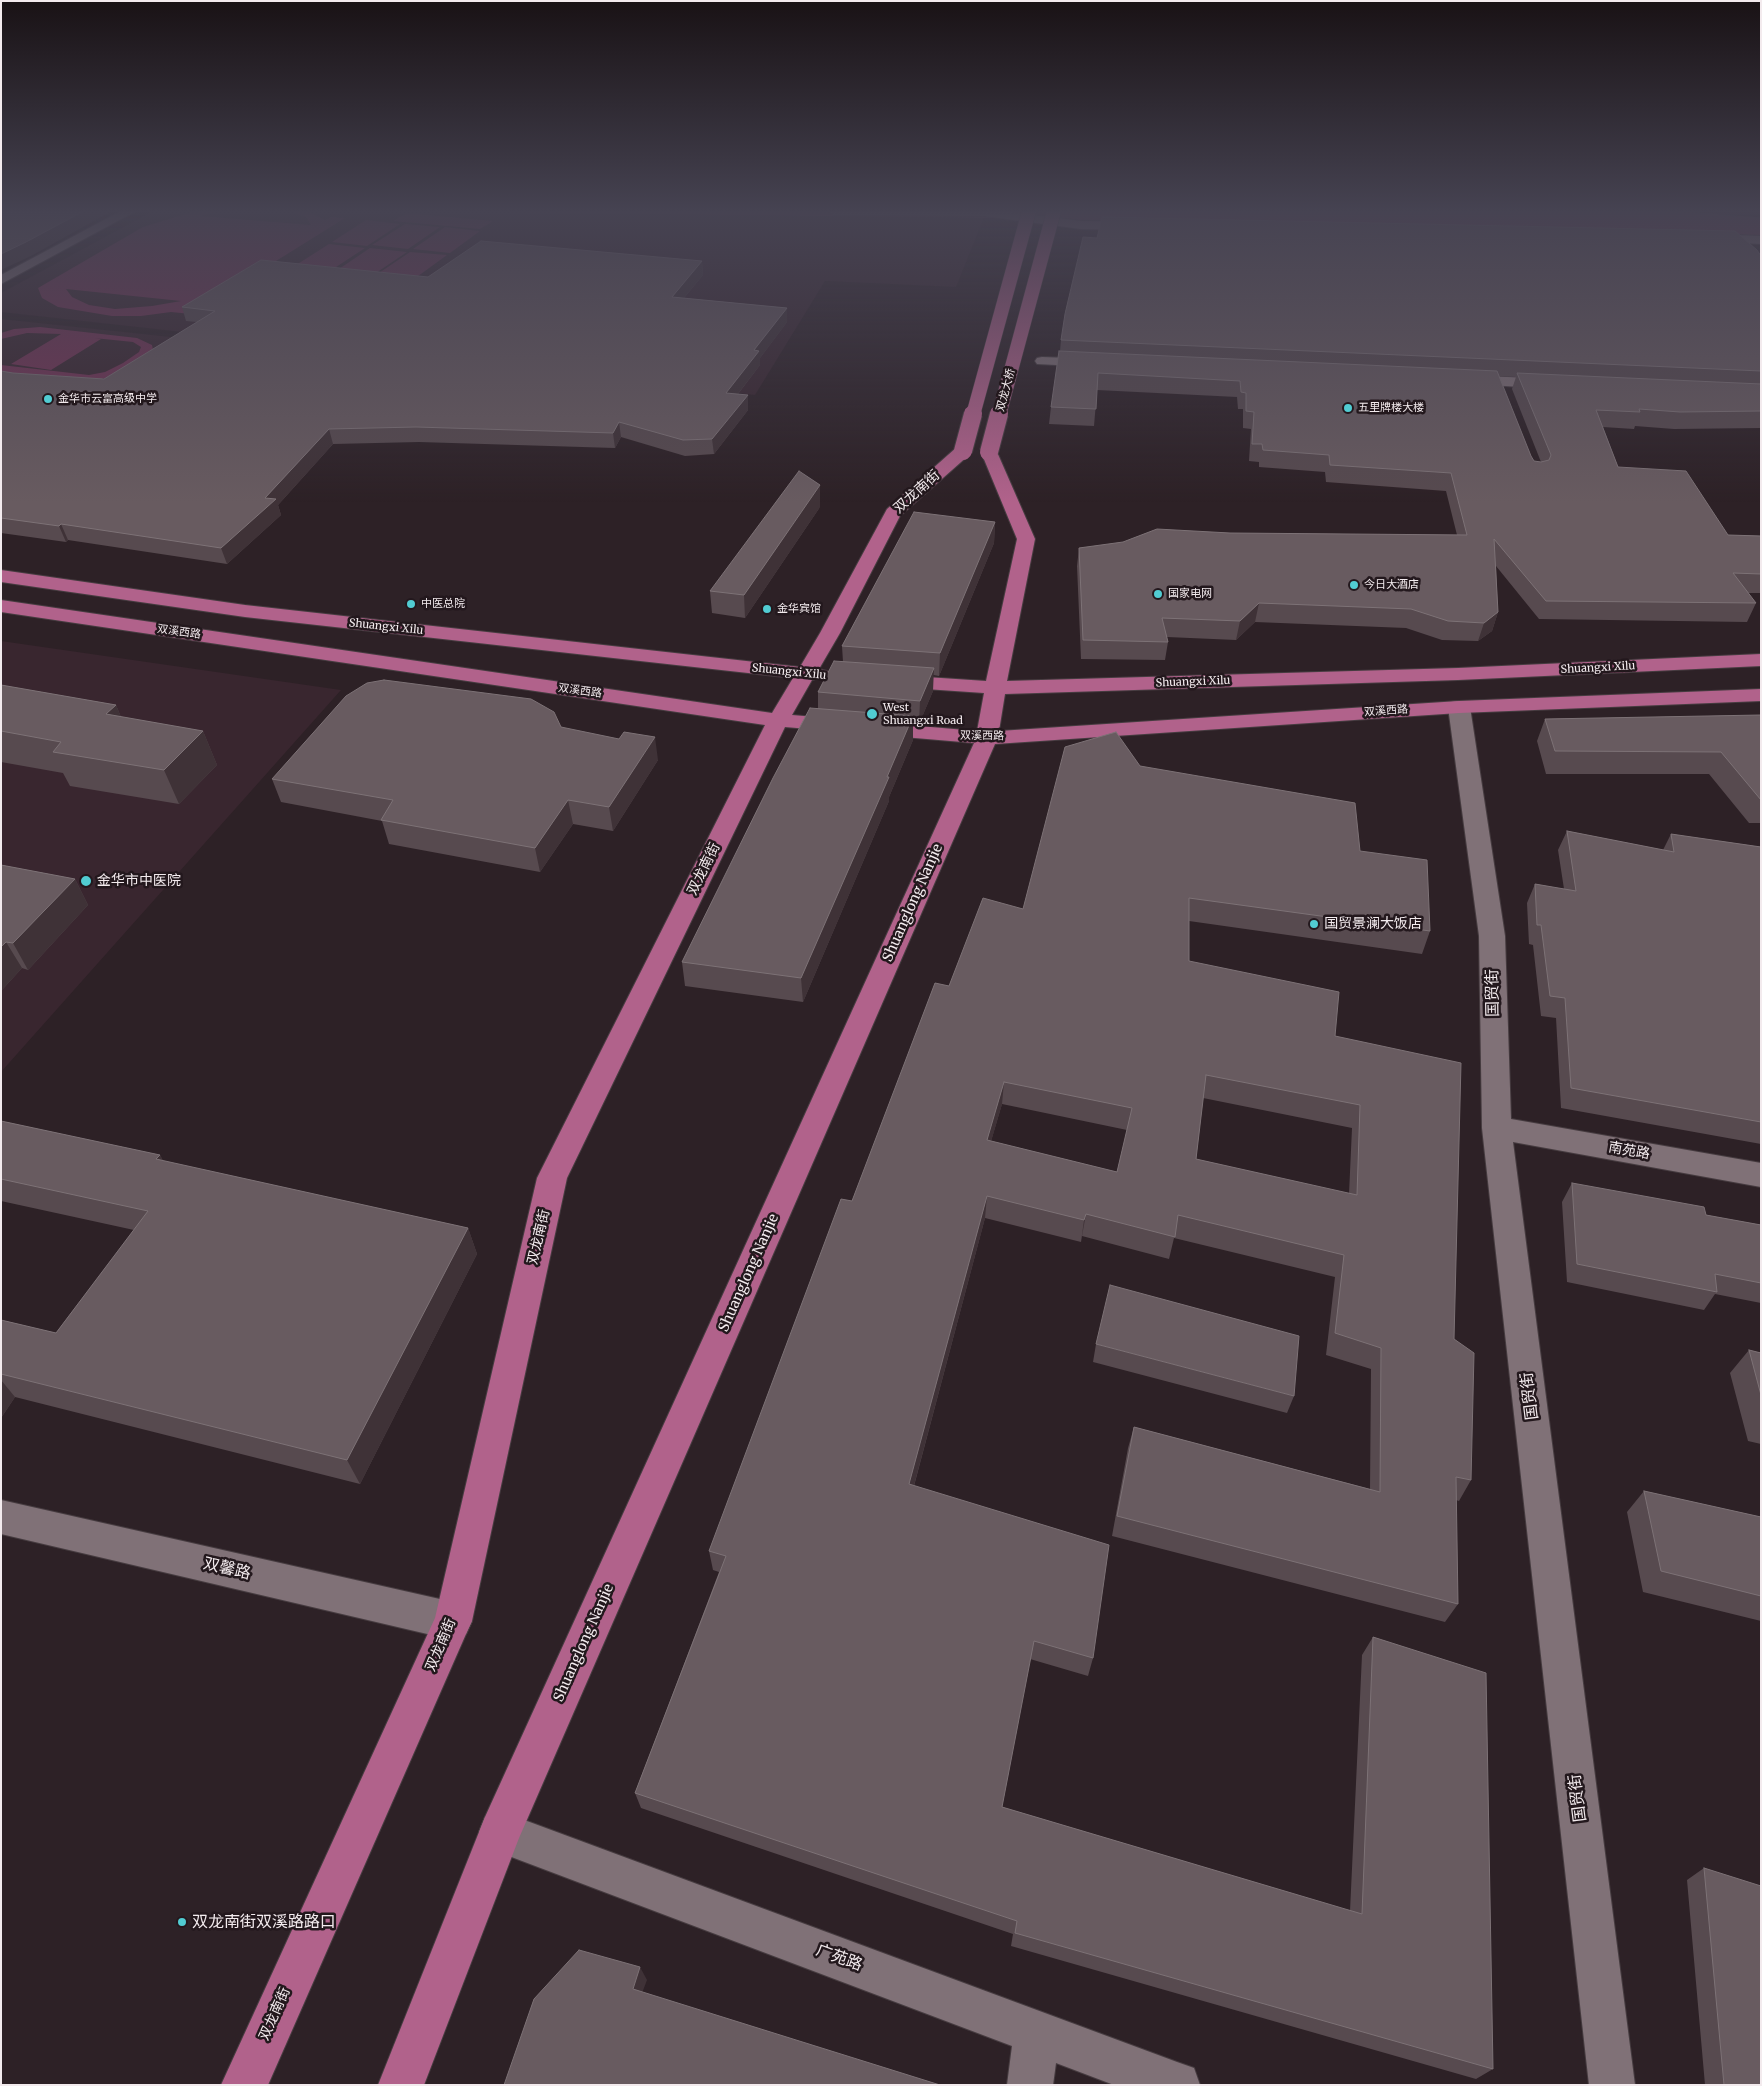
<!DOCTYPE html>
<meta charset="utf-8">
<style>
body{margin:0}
#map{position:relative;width:1762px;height:2086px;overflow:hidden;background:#2d2126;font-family:Merriweather,serif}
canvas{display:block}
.frame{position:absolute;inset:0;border:2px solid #f3ebee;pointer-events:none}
</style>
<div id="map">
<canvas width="1762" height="2086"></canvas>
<div class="frame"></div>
</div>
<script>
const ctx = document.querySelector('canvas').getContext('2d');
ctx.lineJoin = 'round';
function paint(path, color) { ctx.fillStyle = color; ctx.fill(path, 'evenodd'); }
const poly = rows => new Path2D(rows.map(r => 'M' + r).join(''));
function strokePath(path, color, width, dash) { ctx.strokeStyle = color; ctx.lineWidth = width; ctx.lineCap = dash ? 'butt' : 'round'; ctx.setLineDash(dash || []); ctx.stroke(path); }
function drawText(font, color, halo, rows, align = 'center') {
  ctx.font = font + ' Merriweather,"Noto Sans SC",serif'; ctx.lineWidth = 5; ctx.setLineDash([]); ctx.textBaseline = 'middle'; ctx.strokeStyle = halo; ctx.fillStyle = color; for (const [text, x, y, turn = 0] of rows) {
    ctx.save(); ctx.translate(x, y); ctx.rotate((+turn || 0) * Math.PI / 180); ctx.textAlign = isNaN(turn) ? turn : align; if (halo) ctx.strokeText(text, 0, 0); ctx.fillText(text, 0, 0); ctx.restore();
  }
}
const built = poly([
 [153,211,398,211,984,218,956,287,825,281,755,395,1,312,1,293],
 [1,319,190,339,1,459],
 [1,641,341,690,1,1072]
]);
const green = poly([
 [195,211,218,211,200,216,311,225,306,217,290,211,308,211,325,220,331,217,345,218,191,314,171,312,141,316,112,316,58,307,42,298,38,288,143,227],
 [66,289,181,301,152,306,115,309,89,305,72,297],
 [398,211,1616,211,1697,213,1761,218,1761,236,1703,232,984,218],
 [407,213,449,217,493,221,480,229,393,221],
 [366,220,400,224,367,246,332,242],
 [405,224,440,227,408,249,372,245],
 [445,227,480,231,450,253,413,249],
 [329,244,365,248,330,271,293,267],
 [370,248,407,252,373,275,336,271],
 [410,252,447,255,414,279,376,275],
 [40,327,137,338,152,345,153,350,110,377,97,380,81,382,1,372,1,365,89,375,105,372,123,363,139,352,141,347,133,342,94,338,101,339,51,370,11,364,61,334,27,333,1,339,1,333,14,329]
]);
const water = poly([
 [1616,211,1761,211,1761,218,1697,213,1616,211]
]);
const minor = poly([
 [121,211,136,211,1,284,1,275,121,211],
 [828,211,1002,211,1081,221,1137,222,1143,226,1137,230,1081,229,984,216,834,215,828,211],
 [1707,234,1761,236,1761,244,1703,241,1701,238,1703,235,1707,234],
 [1042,357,1095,359,1100,360,1102,363,1100,366,1095,367,1037,364,1035,361,1037,358,1042,357],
 [1463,375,1552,379,1557,381,1560,384,1557,387,1552,389,1458,383,1455,380,1458,377,1463,375],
 [1459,701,1467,702,1470,707,1505,936,1511,1119,1761,1163,1761,1187,1513,1142,1635,2085,1589,2085,1482,1128,1479,936,1448,707,1451,702,1459,701],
 [1,1500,453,1602,466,1608,472,1621,466,1634,453,1640,1,1534,1,1500],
 [500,1811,1177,2062,1194,2068,1200,2085,1114,2085,1056,2063,1053,2085,1007,2085,1012,2046,485,1847,479,1832,485,1817,500,1811]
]);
const major = poly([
 [963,446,969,447,971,451,969,455,900,516,840,633,819,669,827,671,830,675,827,679,812,680,792,715,977,731,984,693,896,687,889,685,886,681,889,677,896,675,986,681,1017,539,981,452,983,448,989,447,995,448,997,452,1035,539,1007,681,1458,668,1761,654,1761,666,1458,680,1005,694,999,731,1459,701,1761,689,1761,701,1459,713,995,744,519,1838,424,2085,378,2085,485,1817,974,743,785,727,567,1178,472,1621,466,1634,268,2085,221,2085,435,1618,537,1178,765,725,1,612,1,600,772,713,793,678,245,617,1,582,1,570,245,605,800,667,820,633,887,509,957,447,963,446]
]);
const majorBridgeFar1 = poly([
 [973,415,1029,211],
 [999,415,1054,211]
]);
const majorBridge = poly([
 [963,451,973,414],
 [989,452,999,414]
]);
const wall = poly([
 [1761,256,1761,428,1674,429,1635,426,1634,429,1603,427,1618,467,1728,535,1761,536,1761,593,1747,593,1756,603,1747,622,1539,619,1496,566,1498,612,1492,631,1478,641,1442,640,1406,628,1255,622,1236,640,1167,637,1168,642,1165,660,1081,659,1077,566,1079,548,1230,533,1457,535,1446,491,1326,482,1325,472,1259,467,1259,462,1249,461,1251,429,1243,428,1243,409,1238,409,1237,397,1097,390,1094,426,1049,424,1051,407,1060,351,1061,340],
 [1498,376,1516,377,1512,389,1541,462,1534,461,1531,456],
 [702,261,703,275,684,298,787,308,787,322,760,358,760,365,738,394,748,395,748,410,714,454,685,456,621,437,615,448,419,442,333,444,278,505,281,515,227,564,68,540,66,542,1,533,1,371,13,373,104,379,197,322,186,321,182,307,428,277],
 [820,507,745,618,712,613,710,591],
 [995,522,994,543,939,676,933,675,933,691,919,724,913,724,913,740,889,797,889,801,803,1002,685,986,682,962,818,708,818,692,843,662,842,646],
 [1,685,116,705,121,717,203,731,217,765,179,804,70,786,63,773,1,762],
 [1761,715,1761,823,1749,823,1709,774,1546,774,1537,741,1545,719],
 [561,727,658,760,613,831,573,824,540,872,389,844,382,821,281,802,272,779],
 [1140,766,1360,851,1430,931,1422,954,1189,921,1189,961,1335,1036,1454,1339,1471,1480,1459,1501,1456,1500,1458,1604,1445,1622,1112,1536,1128,1448,1134,1427,1370,1489,1371,1369,1326,1355,1335,1277,1174,1238,1169,1259,1082,1236,1081,1242,985,1218,914,1486,1093,1658,1088,1676,1030,1659,1002,1807,1350,1911,1362,1655,1373,1637,1493,2069,1476,2079,1011,1946,1013,1934,641,1808,635,1793,719,1572,713,1570,709,1551,852,1201,949,986,1023,909],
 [1203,1098,1352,1128,1349,1194,1196,1159],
 [1002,1104,1127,1130,1117,1172,991,1141],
 [1567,831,1663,850,1671,834,1761,847,1761,1144,1561,1108,1556,1018,1541,1016,1533,945,1529,944,1527,903,1535,884,1564,889,1558,850],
 [1,865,75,879,88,905,28,970,22,968,1,991],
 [1,1121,160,1155,163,1161,468,1228,477,1254,360,1484,15,1397,1,1418,1,1320,56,1333,134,1230,1,1201],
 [1572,1183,1706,1215,1761,1225,1761,1303,1715,1294,1704,1310,1567,1282,1562,1202],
 [1096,1344,1294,1396,1287,1413,1093,1362],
 [1749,1350,1761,1353,1761,1444,1748,1441,1730,1373],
 [1644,1491,1761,1517,1761,1621,1643,1592,1627,1512],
 [1704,1868,1761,2085,1705,2085,1687,1880]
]);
const shadedWall = poly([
 [84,211,112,211,31,256,1,270,1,254],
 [702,261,703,275,673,311,672,297],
 [787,308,787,322,760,358,760,365,727,408,726,393,754,350],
 [748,395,748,410,714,454,712,439],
 [619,422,621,437,615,448,613,433],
 [329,429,333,444,278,505,281,515,227,564,221,548,265,498],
 [820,485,820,507,745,618,744,595],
 [995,522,994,543,939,676,940,653],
 [61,524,68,540,66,542,59,526],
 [1259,603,1255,622,1236,640,1240,621],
 [1498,612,1492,631,1478,641,1484,623],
 [934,668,933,691,919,724,920,701],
 [116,705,130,739,106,714],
 [913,716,913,740,889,797,889,801,803,1002,801,978],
 [203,731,217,765,179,804,164,770],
 [655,737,658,760,613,831,609,807],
 [568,800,573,824,540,872,535,848],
 [75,879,88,905,28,970,13,943],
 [6,942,22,968,1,991,1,947],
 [1004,1082,1002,1104,985,1162,987,1140],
 [160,1155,174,1181,156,1159],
 [987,1196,985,1218,909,1504,909,1484],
 [1086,1214,1082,1236,1081,1242,1084,1220],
 [468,1228,477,1254,360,1484,347,1460],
 [1,1380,15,1397,1,1418],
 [640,1967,647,1980,639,2001,633,1989]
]);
const building = poly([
 [1,211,84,211,26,242,1,254,1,211],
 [1102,217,1735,231,1757,250,1761,256,1761,371,1061,340,1065,314,1083,237,1097,238,1102,217],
 [481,241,702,261,672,297,787,308,754,350,759,351,726,393,748,395,712,439,683,440,619,422,613,433,416,427,329,429,265,498,276,499,221,548,61,524,59,526,1,518,1,371,13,373,104,379,215,311,182,307,261,260,428,277,481,241],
 [1059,351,1497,371,1531,456,1534,461,1541,462,1549,460,1551,455,1517,373,1761,384,1761,411,1680,412,1639,409,1640,412,1596,410,1618,467,1686,471,1728,535,1761,536,1761,574,1733,573,1756,603,1546,601,1494,539,1498,612,1484,623,1448,621,1411,609,1259,603,1240,621,1162,618,1168,642,1083,640,1079,548,1123,542,1157,529,1230,533,1467,535,1451,473,1330,465,1329,455,1263,450,1262,444,1252,444,1254,412,1246,411,1246,393,1241,392,1240,381,1098,373,1096,409,1051,407,1059,351],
 [799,471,820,485,744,595,710,591,799,471],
 [914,512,995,522,940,653,842,646,914,512],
 [834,661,934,668,920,701,818,692,834,661],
 [384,680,531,699,554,712,561,727,619,739,624,732,655,737,609,807,568,800,535,848,381,820,393,800,272,779,346,696,367,683,384,680],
 [1,685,116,705,106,714,203,731,164,770,53,752,61,742,1,731,1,685],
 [810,708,913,716,887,777,889,777,801,978,682,962,773,778,810,708],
 [1761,715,1761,800,1721,752,1555,751,1545,719,1761,715],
 [1116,732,1140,766,1355,803,1360,851,1427,860,1430,931,1189,898,1189,961,1339,992,1335,1036,1461,1063,1454,1339,1474,1353,1471,1480,1456,1477,1458,1604,1117,1516,1134,1427,1380,1492,1381,1348,1335,1333,1344,1255,1178,1215,1175,1237,1086,1214,1084,1220,987,1196,909,1484,1109,1545,1093,1658,1034,1641,1002,1807,1362,1914,1373,1637,1486,1673,1493,2069,1015,1933,1017,1921,635,1793,726,1556,709,1551,841,1199,852,1201,935,983,949,986,983,898,1023,909,1065,747,1116,732],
 [1206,1075,1360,1105,1357,1195,1196,1159,1206,1075],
 [1004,1082,1132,1108,1117,1172,987,1140,1004,1082],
 [1567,831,1674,852,1671,834,1761,847,1761,1122,1571,1088,1565,998,1550,996,1541,925,1537,925,1535,884,1576,891,1567,831],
 [1,865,75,879,13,943,6,942,1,947,1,865],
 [1,1121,160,1155,156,1159,468,1228,347,1460,1,1374,1,1320,56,1333,148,1211,1,1179,1,1121],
 [1572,1183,1704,1207,1706,1215,1761,1225,1761,1283,1715,1274,1717,1292,1577,1264,1572,1183],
 [1110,1285,1299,1336,1294,1396,1096,1344,1110,1285],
 [1749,1350,1761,1353,1761,1395,1749,1350],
 [1644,1491,1761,1517,1761,1596,1661,1571,1644,1491],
 [1704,1868,1761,1886,1761,2085,1724,2085,1704,1868],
 [579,1950,640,1967,633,1989,940,2085,504,2085,534,1999,579,1950]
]);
const markers = [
 [48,399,5,"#51ccd2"],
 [1348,408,5,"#51ccd2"],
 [1354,585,5,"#51ccd2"],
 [1158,594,5,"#51ccd2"],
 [411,604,5,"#51ccd2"],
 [767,609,5,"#51ccd2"],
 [872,714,6,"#51ccd2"],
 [86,881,6,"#51ccd2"],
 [1314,924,5,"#51ccd2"],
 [182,1922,5,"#51ccd2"]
];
const farStreetnames = [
 ["双龙大桥",1006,390,-75],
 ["Shuangxi Xilu",386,627,6],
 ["双溪西路",179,632,8],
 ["Shuangxi Xilu",1598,668,-3],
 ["Shuangxi Xilu",789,672,6],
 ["Shuangxi Xilu",1193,682,-2],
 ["双溪西路",580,691,8],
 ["双溪西路",1386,711,-4],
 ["双溪西路",982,736,1]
];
const farPoinames = [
 ["金华市云富高级中学",58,399],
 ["五里牌楼大楼",1358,408],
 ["今日大酒店",1364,585],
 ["国家电网",1168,594],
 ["中医总院",421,604],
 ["金华宾馆",777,609],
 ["West",883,708],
 ["Shuangxi Road",883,721]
];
const streetNames = [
 ["双龙南街",917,492,-42],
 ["双龙南街",704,869,-64],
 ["Shuanglong Nanjie",913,903,-66],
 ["南苑路",1629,1151,10],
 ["双龙南街",539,1237,-77],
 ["Shuanglong Nanjie",749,1273,-66],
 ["Shuanglong Nanjie",584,1643,-66],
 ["双龙南街",441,1645,-67],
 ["双龙南街",275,2014,-66]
];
const poiNames = [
 ["金华市中医院",97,881],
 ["国贸景澜大饭店",1324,924]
];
const nearStreetnames = [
 ["国贸街",1493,993,-91],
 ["国贸街",1530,1396,-97],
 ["双馨路",227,1569,13],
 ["国贸街",1578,1798,-97],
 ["广苑路",839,1958,20]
];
const nearPoinames = [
 ["双龙南街双溪路路口",192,1922]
];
paint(built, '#39262f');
paint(green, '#753355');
paint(water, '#260016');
strokePath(water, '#644657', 1);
strokePath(minor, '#463c40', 2);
strokePath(major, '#463c40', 2);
paint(minor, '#807177');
paint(major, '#b1628b');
strokePath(majorBridgeFar1, '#463c40', 15, []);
strokePath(majorBridge, '#463c40', 20, []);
strokePath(majorBridgeFar1, '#b1628b', 14);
strokePath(majorBridge, '#b1628b', 18);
paint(wall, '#574a4f');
paint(shadedWall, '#3f3237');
paint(building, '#685b60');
strokePath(building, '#7d7276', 1);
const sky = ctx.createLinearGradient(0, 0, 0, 503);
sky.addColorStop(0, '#191215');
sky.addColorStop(0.42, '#464352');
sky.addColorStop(1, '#46435200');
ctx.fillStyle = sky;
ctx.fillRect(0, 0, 1762, 503);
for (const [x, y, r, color] of markers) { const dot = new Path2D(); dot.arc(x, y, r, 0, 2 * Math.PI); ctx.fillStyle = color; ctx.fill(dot); strokePath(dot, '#23181d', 2); }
drawText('11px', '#f3ebee', '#23181d', farStreetnames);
drawText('11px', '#f3ebee', '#23181d', farPoinames, 'left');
drawText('14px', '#f3ebee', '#23181d', streetNames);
drawText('14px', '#f3ebee', '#23181d', poiNames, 'left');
drawText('16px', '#f3ebee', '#23181d', nearStreetnames);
drawText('16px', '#f3ebee', '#23181d', nearPoinames, 'left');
</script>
